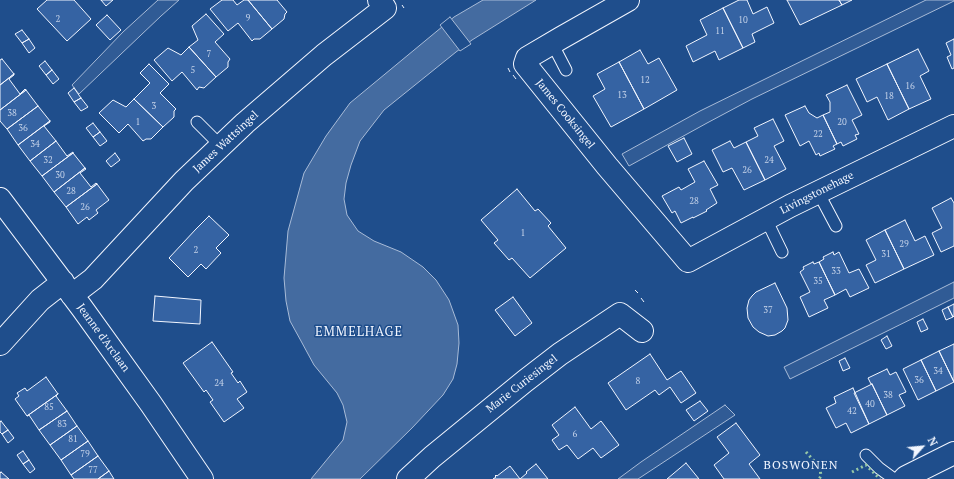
<!DOCTYPE html>
<style>
body{margin:0}
#map{position:relative;width:954px;height:479px;overflow:hidden;background:#1f4e8c;font-family:"PT Serif",serif}
canvas{display:block}
.north{position:absolute;left:902px;top:427px;width:40px;height:40px;-webkit-text-stroke:3px #1f4e8c;paint-order:stroke;rotate:63deg;font-size:11px;font-weight:700;line-height:16px;text-align:center;color:#f2f6ff}
.north::after{content:'';display:block;margin:auto;width:14px;height:18px;background:#f2f6ff;clip-path:polygon(50% 0,100% 100%,50% 72%,0 100%)}
</style>
<div id="map">
<canvas width="954" height="479"></canvas>
<div class="north">N</div>
</div>
<script>
const ctx = document.querySelector('canvas').getContext('2d');
ctx.lineJoin = 'round';
function paint(path, color) { ctx.fillStyle = color; ctx.fill(path, 'evenodd'); }
const poly = rows => new Path2D(rows.map(r => 'M' + r).join(''));
function strokePath(path, color, width, dash) { ctx.strokeStyle = color; ctx.lineWidth = width; ctx.lineCap = dash ? 'butt' : 'round'; ctx.setLineDash(dash || []); ctx.stroke(path); }
function drawText(font, color, halo, rows, align = 'center') {
  ctx.font = font + ' "PT Serif",serif'; ctx.lineWidth = 3; ctx.setLineDash([]); ctx.textBaseline = 'middle'; ctx.strokeStyle = halo; ctx.fillStyle = color; for (const [text, x, y, turn = 0] of rows) {
    ctx.save(); ctx.translate(x, y); ctx.rotate((+turn || 0) * Math.PI / 180); ctx.textAlign = isNaN(turn) ? turn : align; if (halo) ctx.strokeText(text, 0, 0); ctx.fillText(text, 0, 0); ctx.restore();
  }
}
const built = poly([
 [158,0,179,0,161,16,79,94,72,85,123,32,158,0],
 [926,0,954,0,954,1,752,99,707,123,629,166,622,154,700,111,926,0],
 [954,282,954,298,790,379,784,367,954,282],
 [725,405,735,415,638,479,618,479,641,462,725,405]
]);
const water = poly([
 [483,0,536,0,472,40,456,52,384,110,360,141,351,165,346,183,344,199,347,215,358,231,374,241,401,252,423,267,436,280,449,300,458,325,459,343,457,364,453,379,443,395,412,428,360,479,311,479,343,440,347,422,343,405,337,393,314,365,301,341,290,321,286,301,284,278,288,231,304,173,326,136,350,103,454,17,483,0]
]);
const pier = poly([
 [450,17,471,44,460,51,440,25,450,17]
]);
const building = poly([
 [47,0,74,0,91,19,67,41,37,9,47,0],
 [101,0,113,0,106,6,101,0],
 [222,0,233,0,237,5,244,0,248,0,272,29,260,39,254,39,252,41,238,23,228,31,210,9,222,0],
 [248,0,277,0,287,12,285,14,284,19,272,29,248,0],
 [739,0,747,0,753,14,767,7,774,23,752,34,755,42,743,48,723,8,739,0],
 [787,0,839,0,842,5,800,25,787,0],
 [839,0,852,0,842,5,839,0],
 [723,8,743,48,719,60,715,51,693,62,686,46,707,35,700,20,723,8],
 [206,14,224,34,215,42,230,59,228,62,228,67,216,77,189,47,198,40,192,26,206,14],
 [107,15,121,30,110,40,96,25,107,15],
 [22,30,29,39,22,43,15,34,22,30],
 [29,39,35,48,29,53,22,43,29,39],
 [954,39,954,68,952,69,947,57,951,55,946,43,954,39],
 [189,47,216,77,204,88,199,87,197,90,182,72,172,81,154,60,168,48,181,55,189,47],
 [918,49,929,71,920,76,931,99,909,109,887,64,918,49],
 [640,50,648,64,659,58,677,90,644,109,619,62,640,50],
 [2,59,14,74,0,85,0,60,2,59],
 [45,61,52,70,46,75,39,66,45,61],
 [619,62,644,109,611,127,593,96,605,89,597,74,619,62],
 [149,64,169,84,160,93,176,109,174,111,174,117,163,127,134,99,150,83,140,73,149,64],
 [887,64,909,109,888,120,877,97,867,102,856,79,887,64],
 [52,70,59,79,53,84,46,75,52,70],
 [14,74,14,75,9,79,20,94,25,89,26,90,0,110,0,85,14,74],
 [847,85,862,115,852,120,859,134,855,135,857,139,843,146,841,142,837,144,823,115,830,112,830,102,826,95,847,85],
 [74,88,81,98,74,102,68,93,74,88],
 [26,90,38,106,7,129,0,121,0,110,26,90],
 [81,98,88,107,81,111,74,102,81,98],
 [134,99,163,127,151,139,146,139,143,141,128,124,119,133,99,113,113,100,126,107,134,99],
 [38,106,50,121,18,145,7,129,38,106],
 [805,106,809,113,817,118,823,115,837,144,833,146,835,149,820,156,819,153,816,155,809,141,800,146,785,115,805,106],
 [773,119,784,141,774,146,786,169,765,180,746,142,758,136,754,128,773,119],
 [50,121,50,122,44,126,56,141,30,161,18,145,50,121],
 [93,123,100,132,93,137,86,128,93,123],
 [100,132,107,141,100,146,93,137,100,132],
 [684,138,692,154,677,162,668,146,684,138],
 [56,141,67,156,73,152,73,153,42,176,30,161,56,141],
 [730,141,734,148,746,142,765,180,744,190,732,168,723,172,712,150,730,141],
 [73,153,85,168,54,192,42,176,73,153],
 [115,153,120,160,111,167,106,161,115,153],
 [704,161,718,185,710,189,717,203,706,210,707,211,693,218,693,217,681,223,675,211,672,213,662,196,679,187,681,190,695,182,688,169,704,161],
 [85,168,86,169,80,173,91,187,96,183,97,184,66,207,54,192,85,168],
 [97,184,109,200,96,210,98,213,89,220,87,217,78,224,66,207,97,184],
 [517,189,535,211,538,209,551,223,548,226,566,248,530,278,512,258,509,260,494,243,498,240,481,220,517,189],
 [951,198,954,203,954,246,941,252,932,233,942,228,932,208,951,198],
 [209,216,229,235,216,248,221,253,206,269,201,264,188,277,169,258,196,229,209,216],
 [905,220,915,241,925,236,934,255,904,269,885,230,905,220],
 [885,230,904,269,875,283,866,265,876,260,866,240,885,230],
 [833,252,834,255,839,252,849,273,859,269,869,288,850,297,846,289,835,295,819,262,824,259,823,257,833,252],
 [813,262,814,264,819,262,835,295,824,300,828,308,809,317,800,297,810,292,800,272,804,269,803,267,813,262],
 [775,283,787,308,788,320,785,328,782,331,775,335,768,336,759,332,753,327,748,318,747,308,749,300,752,296,756,292,775,283],
 [155,296,201,300,200,324,153,321,155,296],
 [513,297,532,323,515,336,495,310,513,297],
 [954,304,954,316,953,317,948,307,954,304],
 [948,307,953,317,946,320,942,310,948,307],
 [923,319,928,329,921,332,917,322,923,319],
 [887,336,892,346,886,349,881,340,887,336],
 [212,342,233,372,231,373,238,383,240,381,247,392,237,399,244,408,224,422,210,402,213,400,206,390,204,392,183,363,212,342],
 [954,344,954,382,939,351,954,344],
 [939,351,954,382,936,391,921,360,939,351],
 [650,354,667,380,681,371,696,393,681,403,670,387,659,395,655,390,626,410,608,383,650,354],
 [845,358,850,368,843,371,839,361,845,358],
 [921,360,936,391,918,400,903,369,921,360],
 [887,369,890,375,896,372,906,392,899,395,905,406,887,415,872,384,871,384,868,378,887,369],
 [46,377,58,394,27,416,15,399,19,396,17,393,25,388,27,391,46,377],
 [872,384,887,415,869,424,854,393,872,384],
 [853,388,869,424,851,433,846,423,836,428,826,408,836,403,834,397,853,388],
 [58,394,56,396,67,411,39,430,29,415,27,416,58,394],
 [700,401,708,411,694,421,686,410,700,401],
 [575,407,591,429,601,421,619,445,601,458,593,448,578,459,567,445,559,450,552,440,559,435,552,425,575,407],
 [67,411,77,426,50,445,39,430,67,411],
 [1,421,8,430,2,434,0,432,0,422,1,421],
 [736,423,760,455,749,464,760,479,724,479,714,465,729,453,717,437,736,423],
 [77,426,88,441,61,460,50,445,77,426],
 [8,430,14,438,8,443,2,434,8,430],
 [88,441,98,456,71,475,61,460,88,441],
 [23,451,29,460,23,464,17,455,23,451],
 [98,456,109,471,98,479,74,479,71,475,98,456],
 [29,460,35,469,30,473,23,464,29,460],
 [686,463,699,479,667,479,686,463],
 [536,464,548,479,493,479,496,477,495,476,496,475,497,476,510,466,520,479,527,473,526,472,536,464],
 [109,471,114,479,98,479,109,471],
 [1,472,9,479,0,479,0,473,1,472]
]);
const service = poly([
 [552,43,566,70],
 [197,122,221,146],
 [818,192,836,226],
 [766,219,782,252],
 [866,455,879,468,894,479]
]);
const minor = poly([
 [628,0,561,38,527,58,525,64,607,166,688,261,790,206,954,126],
 [0,199,82,308,151,404,202,479],
 [72,295,93,279,184,181,245,123,324,55,385,8,379,0],
 [0,344,40,300,63,282],
 [408,479,432,457,525,381,560,354,620,314,642,331],
 [904,479,906,477,954,453]
]);
const hedge = poly([
 [806,452,816,463,820,469,821,476,819,479],
 [852,472,866,465,880,479]
]);
const fence = poly([
 [402,5,404,8],
 [508,68,510,72],
 [513,75,516,79],
 [635,290,638,293],
 [641,298,644,302]
]);
const numberNames = [
 ["9",248,18],
 ["2",58,19],
 ["10",743,20],
 ["11",720,31],
 ["7",209,54],
 ["5",193,70],
 ["12",645,80],
 ["16",910,86],
 ["13",622,95],
 ["18",889,96],
 ["3",154,106],
 ["38",12,113],
 ["1",138,122],
 ["20",842,122],
 ["36",23,128],
 ["22",818,134],
 ["34",35,144],
 ["32",48,160],
 ["24",769,160],
 ["26",747,170],
 ["30",60,175],
 ["28",71,191],
 ["28",694,201],
 ["26",85,207],
 ["1",523,233],
 ["29",904,244],
 ["2",196,250],
 ["31",886,254],
 ["33",836,271],
 ["35",818,281],
 ["37",768,310],
 ["34",938,371],
 ["36",919,380],
 ["8",638,381],
 ["24",219,383],
 ["38",888,395],
 ["40",870,404],
 ["85",49,407],
 ["42",852,411],
 ["83",62,424],
 ["6",575,434],
 ["81",73,439],
 ["79",85,454],
 ["77",93,470]
];
const streetNames = [
 ["James Cooksingel",565,114,51],
 ["James Wattsingel",226,142,-43],
 ["Livingstonehage",817,193,-27],
 ["Jeanne d'Arclaan",103,338,54],
 ["Marie Curiesingel",522,384,-38]
];
const neighbourhoodNames = [
 ["BOSWONEN",801,466]
];
const quarterNames = [
 ["EMMELHAGE",359,332]
];
paint(built, '#305b95');
strokePath(built, '#a8bbd7', 1);
paint(water, '#446ba0');
strokePath(water, '#a8bbd7', 1);
paint(pier, '#1f4e8c');
strokePath(pier, '#a8bbd7', 1);
paint(building, '#3563a3');
strokePath(building, '#f2f6ff', 1);
strokePath(service, '#f2f6ff', 13);
strokePath(minor, '#f2f6ff', 24);
strokePath(service, '#1f4e8c', 11);
strokePath(minor, '#1f4e8c', 22);
strokePath(hedge, '#97c8a6', 3, [2, 3]);
strokePath(fence, '#f2f6ff', 1, [5, 2]);
drawText('9px', '#c3d1e8', null, numberNames);
drawText('11px', '#f2f6ff', '#1f4e8c', streetNames);
ctx.letterSpacing = '1px';
drawText('12px', '#f2f6ff', '#1f4e8c', neighbourhoodNames);
ctx.letterSpacing = '0px';
ctx.letterSpacing = '1px';
drawText('13px', '#f2f6ff', '#1f4e8c', quarterNames);
ctx.letterSpacing = '0px';
</script>
